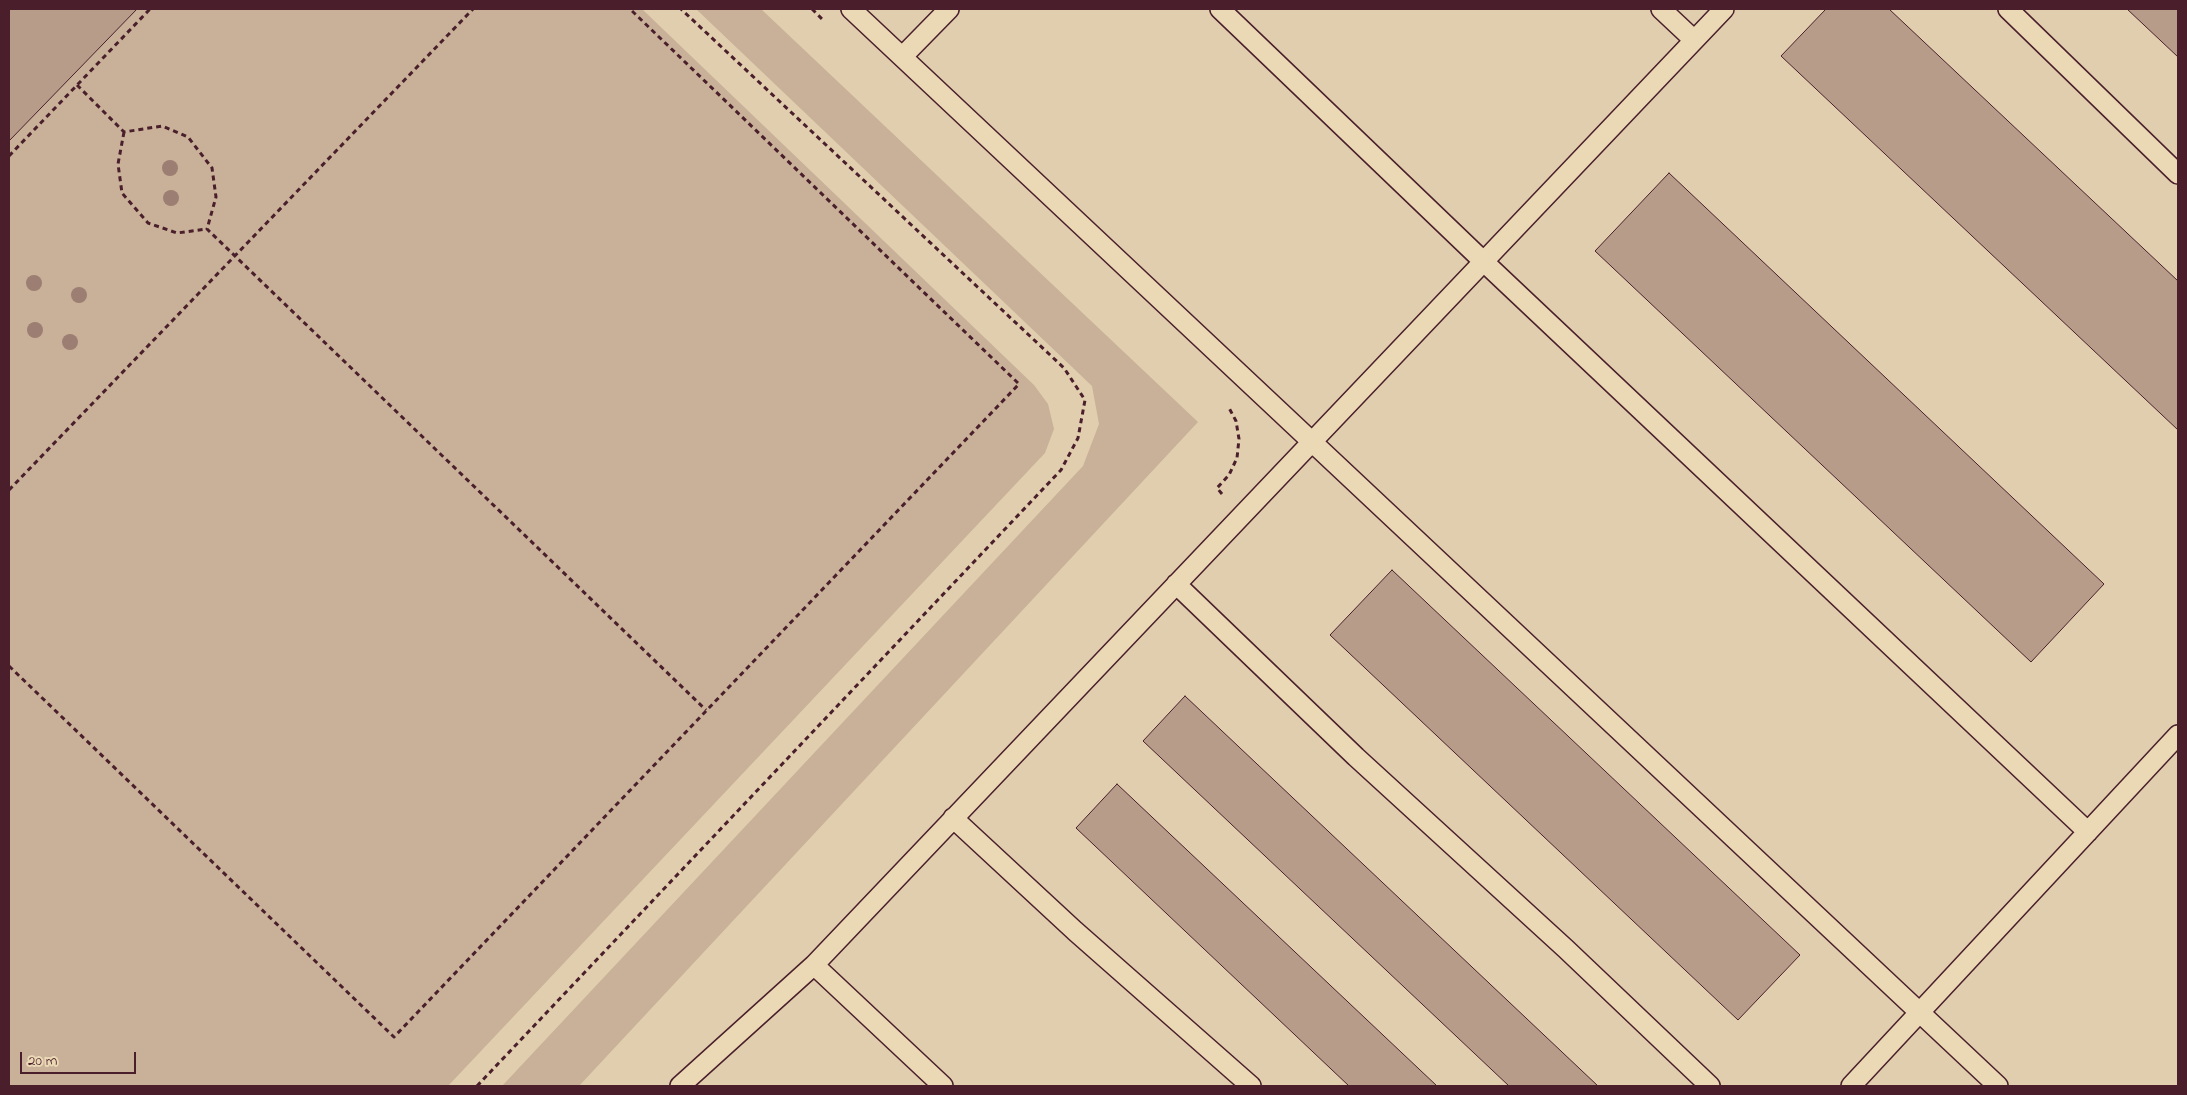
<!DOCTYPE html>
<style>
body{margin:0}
#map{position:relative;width:2187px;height:1095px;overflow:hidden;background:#e1ceae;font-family:"Indie Flower",sans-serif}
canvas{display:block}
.frame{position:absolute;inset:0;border:10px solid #4a1f2b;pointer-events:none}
.scale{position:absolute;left:20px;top:1052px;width:116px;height:22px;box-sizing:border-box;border:2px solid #4a1f2b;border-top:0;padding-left:6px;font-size:15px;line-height:18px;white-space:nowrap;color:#4a1f2b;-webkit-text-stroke:4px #ebd9b6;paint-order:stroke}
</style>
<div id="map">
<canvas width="2187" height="1095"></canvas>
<div class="frame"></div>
<div class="scale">20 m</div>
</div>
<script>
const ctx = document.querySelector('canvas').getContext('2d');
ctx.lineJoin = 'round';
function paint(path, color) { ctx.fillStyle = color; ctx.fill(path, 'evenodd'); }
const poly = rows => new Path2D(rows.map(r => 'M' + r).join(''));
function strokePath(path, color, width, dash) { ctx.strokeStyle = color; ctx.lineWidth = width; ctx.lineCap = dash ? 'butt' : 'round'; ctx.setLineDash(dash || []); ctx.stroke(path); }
const green = poly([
 [9,9,642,9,1034,385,1048,404,1054,429,1045,453,448,1086,9,1086],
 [696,9,761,9,1198,422,579,1086,502,1086,1083,466,1099,424,1092,386]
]);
const building = poly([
 [9,9,137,9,9,141,9,9],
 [1826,9,1889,9,2178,281,2178,430,1781,56,1826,9],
 [2127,9,2178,9,2178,57,2127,9],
 [1669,173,2104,584,2031,662,1595,251,1669,173],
 [1392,570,1800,955,1738,1020,1330,635,1392,570],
 [1185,696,1598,1086,1509,1086,1143,741,1185,696],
 [1117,784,1437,1086,1349,1086,1076,828,1117,784]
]);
const path = poly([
 [812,9,822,19],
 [77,85,124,132,162,126,188,137,212,168,216,197,207,229,706,710],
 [124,132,118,164,122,193,148,223,177,233,207,229],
 [9,156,150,9],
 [9,490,473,9],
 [1222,494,1217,488,1229,475,1237,458,1239,439,1236,421,1228,406],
 [9,666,394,1037,1019,384,630,9],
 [477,1086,1061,470,1078,438,1085,400,1064,368,681,9]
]);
const service = poly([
 [851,9,1998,1086],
 [1220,9,1483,261,2088,832],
 [1661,9,1694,40],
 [2008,9,2178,174],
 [902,57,949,9],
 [1176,584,1356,757,1566,949,1710,1086],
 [953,818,1075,931,1251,1086],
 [814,965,943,1086],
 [680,1086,814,965,1724,9],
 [1851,1086,2178,735]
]);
const trees = [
 [170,168],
 [171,198],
 [34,283],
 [79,295],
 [35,330],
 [70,342]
];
paint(green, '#c8b198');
paint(building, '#b79d89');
strokePath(building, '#4a1f2b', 1);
strokePath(service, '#4a1f2b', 22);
strokePath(path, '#4a1f2b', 3, [5, 4]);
strokePath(service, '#ebd9b6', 19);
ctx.fillStyle = '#9c7e72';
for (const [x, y] of trees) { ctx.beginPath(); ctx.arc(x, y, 8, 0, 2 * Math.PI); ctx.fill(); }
</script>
